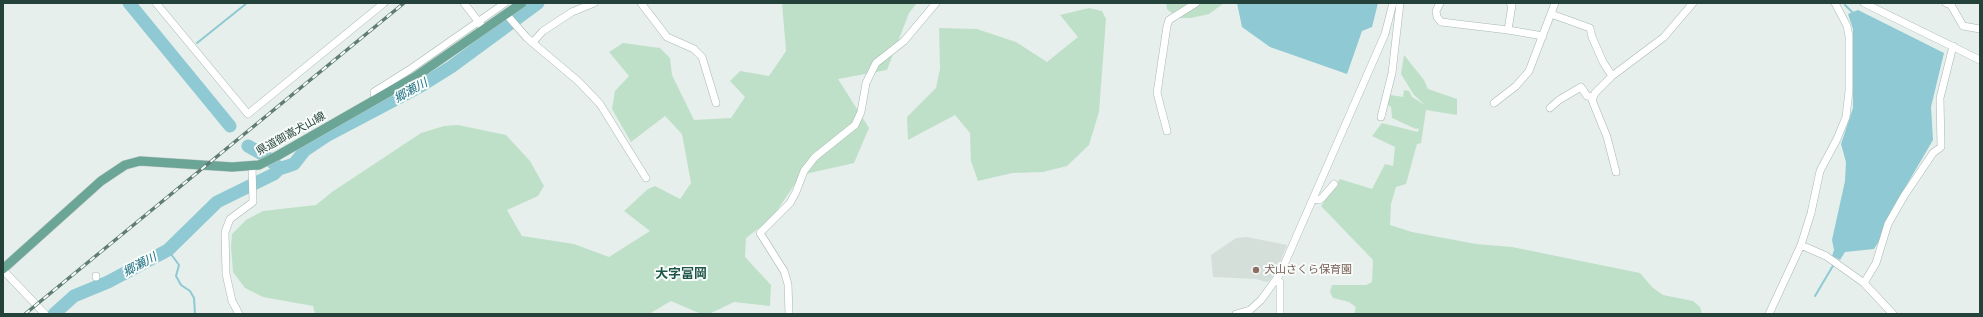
<!DOCTYPE html>
<meta charset="utf-8">
<style>
body{margin:0}
#map{position:relative;width:1983px;height:317px;overflow:hidden;background:#e6efeb;font-family:Arial,sans-serif}
canvas{display:block}
.frame{position:absolute;inset:0;border:4px solid #24423a;pointer-events:none}
</style>
<div id="map">
<canvas width="1983" height="317"></canvas>
<div class="frame"></div>
</div>
<script>
const ctx = document.querySelector('canvas').getContext('2d');
ctx.lineJoin = 'round';
function paint(path, color) { ctx.fillStyle = color; ctx.fill(path, 'evenodd'); }
const poly = rows => new Path2D(rows.map(r => 'M' + r).join(''));
function strokePath(path, color, width, dash) { ctx.strokeStyle = color; ctx.lineWidth = width; ctx.lineCap = dash ? 'butt' : 'round'; ctx.setLineDash(dash || []); ctx.stroke(path); }
function drawText(font, color, halo, rows, align = 'center') {
  ctx.font = font + ' Arial,"Noto Sans JP",sans-serif'; ctx.lineWidth = 4; ctx.setLineDash([]); ctx.textBaseline = 'middle'; ctx.strokeStyle = halo; ctx.fillStyle = color; for (const [text, x, y, turn = 0] of rows) {
    ctx.save(); ctx.translate(x, y); ctx.rotate((+turn || 0) * Math.PI / 180); ctx.textAlign = isNaN(turn) ? turn : align; if (halo) ctx.strokeText(text, 0, 0); ctx.fillText(text, 0, 0); ctx.restore();
  }
}
const built = poly([
 [1247,237,1287,245,1276,272,1270,280,1267,282,1256,279,1213,277,1211,255,1236,238]
]);
const green = poly([
 [782,3,917,3,909,13,887,70,838,79,869,128,854,163,801,175,772,218,746,238,745,257,771,285,770,306,734,302,709,314,701,314,671,301,649,314,315,314,313,306,263,297,245,288,233,272,231,247,232,234,246,220,263,211,316,205,332,192,421,133,444,126,458,125,506,135,530,161,544,186,538,196,507,210,522,236,574,244,609,257,650,231,624,211,648,189,655,186,680,199,691,183,682,134,665,116,631,142,612,109,615,91,629,76,609,52,623,43,660,48,670,58,672,75,694,120,731,118,745,97,730,81,740,71,769,76,786,51],
 [1166,3,1224,3,1209,14,1191,18,1178,18,1167,9],
 [1089,8,1102,11,1106,19,1099,112,1089,145,1067,166,1043,172,1012,173,978,181,971,161,970,133,955,115,908,140,907,117,936,88,940,69,939,28,977,29,1016,42,1047,62,1078,37,1060,15],
 [1404,55,1424,80,1428,89,1457,99,1457,115,1426,110,1421,143,1417,144,1406,184,1396,187,1391,204,1390,225,1412,232,1476,244,1512,247,1640,273,1652,287,1663,295,1693,301,1700,307,1702,314,1354,314,1356,307,1349,302,1333,298,1330,292,1332,285,1366,285,1372,282,1373,260,1321,206,1340,179,1372,189,1385,164,1393,166,1395,147,1372,136,1382,123,1418,132,1419,128,1416,129,1392,118,1391,107,1387,104,1388,98,1391,95,1403,97,1404,90,1409,91,1412,97,1425,105,1414,95,1401,74]
]);
const water = poly([
 [1237,3,1378,3,1372,27,1362,31,1347,74,1270,47,1242,27],
 [1858,10,1944,53,1931,107,1933,140,1889,215,1879,241,1874,249,1845,252,1840,260,1832,256,1834,250,1832,240,1845,181,1846,162,1841,144,1853,108,1853,29,1848,14]
]);
const stream = poly([
 [1845,5,1854,14],
 [197,43,247,3],
 [168,250,179,265,176,276,181,285,190,291,194,298,195,314],
 [1815,296,1834,264]
]);
const river = poly([
 [129,3,230,126],
 [248,146,264,155,278,167],
 [54,314,74,296,108,282,168,250,217,202,274,174,279,169,294,164,305,150,326,136,419,87,451,67,538,3]
]);
const minor = poly([
 [156,3,248,114,384,3],
 [464,3,481,25],
 [641,3,667,37,694,49,702,57,716,103],
 [1440,3,1436,11,1437,17,1441,22,1508,30,1543,36],
 [1864,3,1980,60],
 [1946,3,1951,5,1963,26,1980,29],
 [506,14,527,38,578,81,600,104,646,178],
 [1551,14,1590,28,1592,37,1603,62,1612,76],
 [1508,30,1512,5,1510,3],
 [533,42,543,31,572,12,594,3],
 [375,100,374,92,409,70,505,3],
 [1494,103,1516,86,1529,71,1555,3],
 [1550,108,1559,100,1581,87,1587,96,1593,97],
 [1381,117,1392,73,1400,3],
 [1167,131,1157,93,1167,26,1169,20,1196,3],
 [1616,172,1607,137,1592,100,1595,93,1612,76,1664,37,1693,3],
 [1314,199,1319,200,1322,198,1334,184],
 [1801,245,1826,256,1864,283,1893,314],
 [3,270,45,314],
 [96,276,96,277],
 [1277,280,1280,282,1280,314],
 [1864,283,1876,263,1888,224,1904,196,1933,153,1941,147,1940,98,1953,46],
 [239,314,232,301,226,274,225,232,230,219,253,202,252,167],
 [789,314,788,284,784,271,760,233,790,203,796,192,804,171,815,157,855,125,861,112,866,83,876,63,904,41,936,3],
 [1236,314,1250,310,1261,300,1280,274,1385,34,1393,3],
 [1769,314,1801,245,1811,213,1820,171,1837,139,1846,117,1849,91,1849,36,1847,26,1835,3]
]);
const major = poly([
 [3,269,101,181,125,165,140,161,232,167,259,165,277,156,415,77,522,3]
]);
const rail = poly([
 [25,314,404,3]
]);
const markers = [
 [1256,270,4,"#8d6e63"]
];
const streetNames = [
 ["県道御嵩犬山線",291,134,-29]
];
const educationNames = [
 ["犬山さくら保育園",1264,270]
];
const waterNames = [
 ["郷瀬川",411,91,-29],
 ["郷瀬川",140,265,-28]
];
const quarterNames = [
 ["大字富岡",681,274]
];
paint(built, '#d4dfda');
paint(green, '#bfe0c8');
paint(water, '#8ec9d4');
strokePath(stream, '#8ec9d4', 2);
strokePath(river, '#8ec9d4', 13);
strokePath(minor, '#a8b8b2', 8);
strokePath(major, '#c2cac8', 10);
strokePath(minor, '#fff', 7);
strokePath(major, '#6aa596', 9);
strokePath(rail, '#5f7d75', 3.5);
strokePath(rail, '#f7fbf9', 2, [6]);
for (const [x, y, r, color] of markers) { const dot = new Path2D(); dot.arc(x, y, r, 0, 2 * Math.PI); ctx.fillStyle = color; ctx.fill(dot); strokePath(dot, '#f7fbf9', 1.5); }
drawText('11px', '#24423a', '#f7fbf9', streetNames);
drawText('11px', '#785e54', '#f7fbf9', educationNames, 'left');
drawText('italic 12px', '#1c6f80', '#f7fbf9', waterNames);
drawText('bold 13px', '#1f5548', '#f7fbf9', quarterNames);
</script>
